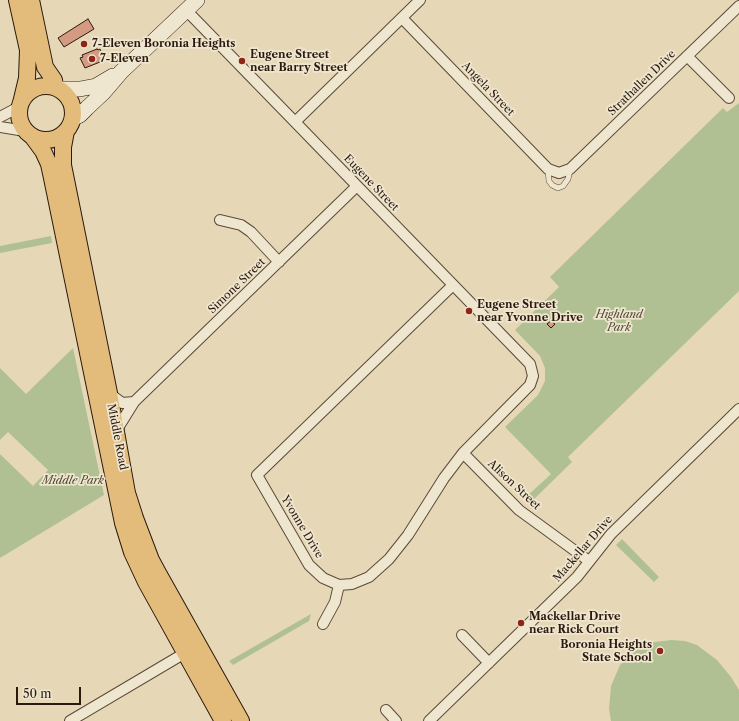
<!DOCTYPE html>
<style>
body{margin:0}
#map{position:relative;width:739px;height:721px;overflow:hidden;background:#e6d8b7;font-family:"Libre Caslon Text",serif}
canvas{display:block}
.scale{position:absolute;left:16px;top:687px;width:65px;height:18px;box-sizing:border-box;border:2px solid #2b190d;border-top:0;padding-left:5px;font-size:12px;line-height:14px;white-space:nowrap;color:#2b190d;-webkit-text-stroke:3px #efe6d0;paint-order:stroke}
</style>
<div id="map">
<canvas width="739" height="721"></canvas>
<div class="scale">50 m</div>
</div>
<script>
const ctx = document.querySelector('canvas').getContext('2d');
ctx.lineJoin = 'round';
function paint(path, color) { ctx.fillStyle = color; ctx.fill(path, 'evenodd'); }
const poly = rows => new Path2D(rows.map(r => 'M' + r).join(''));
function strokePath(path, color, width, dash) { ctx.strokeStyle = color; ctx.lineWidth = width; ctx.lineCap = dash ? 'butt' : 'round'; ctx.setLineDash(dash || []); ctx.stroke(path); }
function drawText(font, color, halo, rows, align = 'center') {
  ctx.font = font + ' "Libre Caslon Text",serif'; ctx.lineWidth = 3.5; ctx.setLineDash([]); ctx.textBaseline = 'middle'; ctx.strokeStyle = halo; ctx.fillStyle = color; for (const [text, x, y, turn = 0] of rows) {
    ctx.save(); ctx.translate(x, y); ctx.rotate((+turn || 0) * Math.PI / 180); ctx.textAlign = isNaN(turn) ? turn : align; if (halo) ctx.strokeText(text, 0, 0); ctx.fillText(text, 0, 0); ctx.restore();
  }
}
const green = poly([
 [739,103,739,291,568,457,572,462,530,503,525,498,551,474,505,427,538,395,545,381,545,368,540,356,515,330,559,287,550,277,723,108,727,112],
 [51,236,52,243,0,253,0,246],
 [73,348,104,495,0,558,0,454,33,486,48,470,8,432,0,440,0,368,26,394],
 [622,539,659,577,654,582,616,545],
 [311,614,309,621,233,665,229,661],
 [671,640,685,641,697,645,717,660,731,677,739,690,739,721,611,721,609,709,611,686,620,665,629,656,647,643]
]);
const building = poly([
 [88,19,94,29,64,47,58,38,88,19],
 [97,49,98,50,100,49,105,60,85,68,80,58,83,57,82,55,97,49],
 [551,321,555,324,551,328,547,324,551,321]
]);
const lane = poly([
 [548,169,549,181,552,185,558,188,563,186,568,179,570,170]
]);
const street = poly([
 [186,10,295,122,530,364,533,376,530,385,463,453,444,478,408,535,389,559,369,577,352,584,339,585,323,578,309,565,257,475,453,285],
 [402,18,548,169,559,173,570,169,739,6],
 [687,56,729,98],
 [0,117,19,107],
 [295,122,420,0],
 [0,127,25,131],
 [220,220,241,225,251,232,279,262],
 [109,393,122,403,134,402],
 [116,431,134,402,357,186],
 [463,453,519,510,589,561],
 [323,624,335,602,339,585],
 [462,635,489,663],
 [386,710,396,721],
 [70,721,190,650],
 [429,721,577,577,611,534,739,409]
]);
const secondary = poly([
 [59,89,80,89,96,86,113,76],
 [72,119,80,115,87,108,103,93,121,72,197,0]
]);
const primary = poly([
 [17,0,28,50,27,78,22,99],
 [31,0,45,67,54,80,55,87],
 '19 113a27 27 0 1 1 54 0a27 27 0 1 1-54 0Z',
 [66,131,63,147,63,165,109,393,127,493,135,518,151,560,158,573,241,721],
 [32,136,43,151,49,164,52,178,123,523,132,552,146,582,223,721]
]);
const markers = [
 [84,44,4,"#8f2418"],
 [92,59,4,"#8f2418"],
 [242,61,4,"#8f2418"],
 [469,311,4,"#8f2418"],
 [521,623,4,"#8f2418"],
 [660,651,4,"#8f2418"]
];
const poiNames = [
 ["7-Eleven Boronia Heights",92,44],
 ["Eugene Street",250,55],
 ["near Barry Street",250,68],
 ["7-Eleven",100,59],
 ["Eugene Street",477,305],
 ["near Yvonne Drive",477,318],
 ["Mackellar Drive",529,617],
 ["near Rick Court",529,630],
 ["Boronia Heights",652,645,"right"],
 ["State School",652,658,"right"]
];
const streetNames = [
 ["Strathallen Drive",642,83,-44],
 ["Angela Street",488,89,46],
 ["Eugene Street",371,183,46],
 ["Simone Street",237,286,-44],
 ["Middle Road",117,437,79],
 ["Alison Street",514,485,43],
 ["Yvonne Drive",302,527,59],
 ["Mackellar Drive",583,549,-49]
];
const parkNames = [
 ["Highland",619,315],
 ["Park",619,328],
 ["Middle Park",73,481]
];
paint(green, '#b0c092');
paint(building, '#d59b82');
strokePath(building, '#2b190d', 1);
strokePath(lane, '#5a4938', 6);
strokePath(street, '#5a4938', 12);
strokePath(secondary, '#2b190d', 16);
strokePath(primary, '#2b190d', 18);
strokePath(lane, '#efe6d0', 5);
strokePath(street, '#efe6d0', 10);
strokePath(secondary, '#efe6d0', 15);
strokePath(primary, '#e3bc7c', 16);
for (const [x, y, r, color] of markers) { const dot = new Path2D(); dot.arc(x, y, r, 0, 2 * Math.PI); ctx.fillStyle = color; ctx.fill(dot); strokePath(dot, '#efe6d0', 1.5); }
drawText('bold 11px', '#2b190d', '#efe6d0', poiNames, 'left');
drawText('11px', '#2b190d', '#efe6d0', streetNames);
drawText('italic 11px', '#534b35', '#efe6d0', parkNames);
</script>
